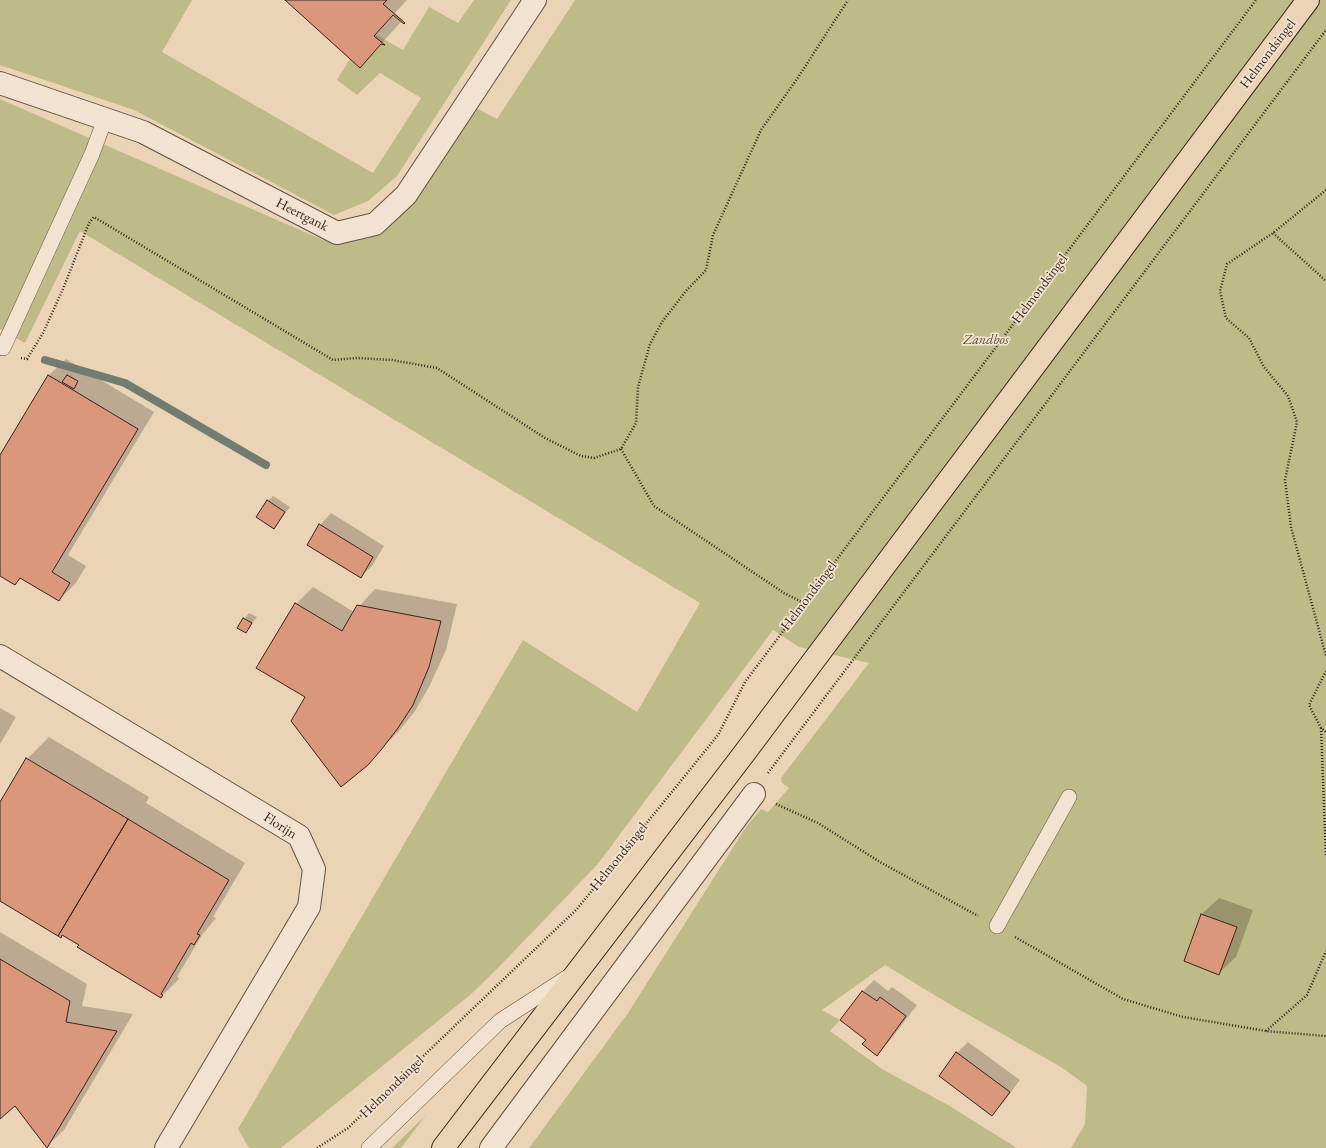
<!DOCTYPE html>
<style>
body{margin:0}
canvas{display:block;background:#ead4b5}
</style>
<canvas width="1326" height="1148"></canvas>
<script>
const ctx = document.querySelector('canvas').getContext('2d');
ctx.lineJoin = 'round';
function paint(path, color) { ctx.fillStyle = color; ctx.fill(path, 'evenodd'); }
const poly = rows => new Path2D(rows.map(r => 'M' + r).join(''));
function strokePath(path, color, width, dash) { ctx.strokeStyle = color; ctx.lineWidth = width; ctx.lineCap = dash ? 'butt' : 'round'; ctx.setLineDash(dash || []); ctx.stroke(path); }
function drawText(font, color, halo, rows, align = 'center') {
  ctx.font = font + ' "EB Garamond",serif'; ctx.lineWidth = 3.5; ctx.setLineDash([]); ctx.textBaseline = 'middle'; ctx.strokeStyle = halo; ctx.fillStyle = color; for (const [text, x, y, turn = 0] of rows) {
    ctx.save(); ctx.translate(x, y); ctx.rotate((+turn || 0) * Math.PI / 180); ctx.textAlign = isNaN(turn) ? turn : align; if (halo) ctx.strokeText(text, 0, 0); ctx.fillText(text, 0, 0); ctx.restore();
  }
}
const green = poly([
 [0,0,192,0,162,52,373,173,421,98,380,73,357,95,337,80,368,30,403,50,429,7,458,23,474,0,511,0,397,176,368,201,334,215,134,110,0,65],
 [575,0,1326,0,1326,1148,1071,1148,1085,1124,1087,1086,1061,1067,951,1005,885,965,822,1010,840,1020,830,1031,882,1069,948,1105,1017,1148,529,1148,628,1013,746,827,761,809,768,812,789,788,782,783,781,778,869,663,799,647,773,630,597,865,493,973,470,995,281,1148,249,1148,238,1129,523,640,637,712,700,603,80,231,25,343,0,329,0,99,323,240,371,234,407,209,476,108,497,119],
 [426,1115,401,1148,392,1148]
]);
const shadow = poly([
 [286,0,407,0,395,13,403,20,361,65],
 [66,359,154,412,68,555,86,566,76,583,59,600,21,578,15,584,0,575,0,457,49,375],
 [273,496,290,507,274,528,268,501],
 [331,513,384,546,372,566,360,577,320,525],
 [313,587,354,612,375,589,457,604,446,650,429,687,415,711,398,732,381,749,306,697,258,668,296,604],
 [249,613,257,617,246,632,238,628],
 [0,708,16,717,0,744],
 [49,737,149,797,146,803,245,863,213,917,216,918,202,935,177,977,179,978,178,980,161,997,80,945,63,934,61,936,0,900,0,804,27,759],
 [1219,898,1253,910,1236,957,1219,973,1202,914],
 [0,932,87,984,82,1006,133,1014,64,1130,47,1146,15,1105,0,1118],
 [874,980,888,991,892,987,917,1005,888,1043,877,1054,867,1039,841,1020,863,991],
 [968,1042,1020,1080,1003,1103,992,1114,940,1076,957,1053]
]);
const stream = poly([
 [45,360,125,383,266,465]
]);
const building = poly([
 [285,0,387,0,383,4,405,23,404,24,393,15,374,36,385,45,381,44,360,68,285,0],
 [48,375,138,429,52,572,70,583,59,601,20,578,15,585,0,576,0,455,48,375],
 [67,375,78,381,74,389,62,382,67,375],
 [267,500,285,512,274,529,256,517,267,500],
 [319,524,373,557,361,578,307,545,319,524],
 [295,603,342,631,357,605,441,621,429,667,413,705,398,728,381,750,368,765,341,787,291,721,305,697,256,668,295,603],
 [243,618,252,623,246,633,237,628,243,618],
 [26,758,128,819,58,936,0,901,0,802,26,758],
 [128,819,229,880,197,934,200,935,194,945,191,943,161,994,163,995,161,998,77,947,79,945,62,935,61,938,58,936,128,819],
 [1201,914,1237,927,1219,975,1184,961,1201,914],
 [0,959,70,1001,66,1022,117,1031,47,1148,15,1106,0,1119,0,959],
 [862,991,877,1001,880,997,906,1016,877,1056,862,1044,866,1040,840,1020,862,991],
 [956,1052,1010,1092,992,1116,939,1076,956,1052]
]);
const path = poly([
 [1326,190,1273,233,1227,264,1220,291,1226,318,1249,338,1264,367,1288,396,1297,422,1285,480,1291,527,1326,656],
 [1273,233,1326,281],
 [21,358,27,359,43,333,63,289,89,223,94,217,333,360,357,358,392,360,437,368,545,438,581,456,594,458,621,449,636,423,638,387,650,344,662,322,686,291,706,270,713,235,761,130,799,76,848,0],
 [621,449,654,506,784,593,804,603],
 [1326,671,1309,705,1321,728,1326,732],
 [1321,728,1326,857],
 [768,773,1326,30],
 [776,804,818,823,880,862,978,916],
 [1015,937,1123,999,1183,1017,1266,1031,1326,1036],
 [1266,1031,1307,995,1326,951],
 [317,1148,348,1128,577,909,718,735,745,682,1256,0]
]);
const lane = poly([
 [3,348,92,154,105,119],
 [997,926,1069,797],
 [369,1148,500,1021,568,977]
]);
const street = poly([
 [0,83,143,132,337,233,375,224,406,195,535,0],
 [0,656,299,836,314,869,309,907,166,1148],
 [491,1148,754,794]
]);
const primary = poly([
 [443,1148,746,751,1308,0]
]);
const streetNames = [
 ["Helmondsingel",1268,54,-53],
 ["Heertgank",302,215,27],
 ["Helmondsingel",1040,289,-53],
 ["Helmondsingel",809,596,-53],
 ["Florijn",280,826,33],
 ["Helmondsingel",619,857,-51],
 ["Helmondsingel",392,1087,-44]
];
const parkNames = [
 ["Zandbos",986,340]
];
paint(green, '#bfbb88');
paint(shadow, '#0003');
strokePath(stream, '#727d72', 8);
paint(building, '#da977c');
strokePath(building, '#38241d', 1);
strokePath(lane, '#645043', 16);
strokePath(street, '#645043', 24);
strokePath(primary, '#38241d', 24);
strokePath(path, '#38241d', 2.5, [1, 2]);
strokePath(lane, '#f1e3cf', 15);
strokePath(street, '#f1e3cf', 22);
strokePath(primary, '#ead4b5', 22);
drawText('14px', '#38241d', '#f1e3cf', streetNames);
drawText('italic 14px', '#5a4a38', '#f1e3cf', parkNames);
</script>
